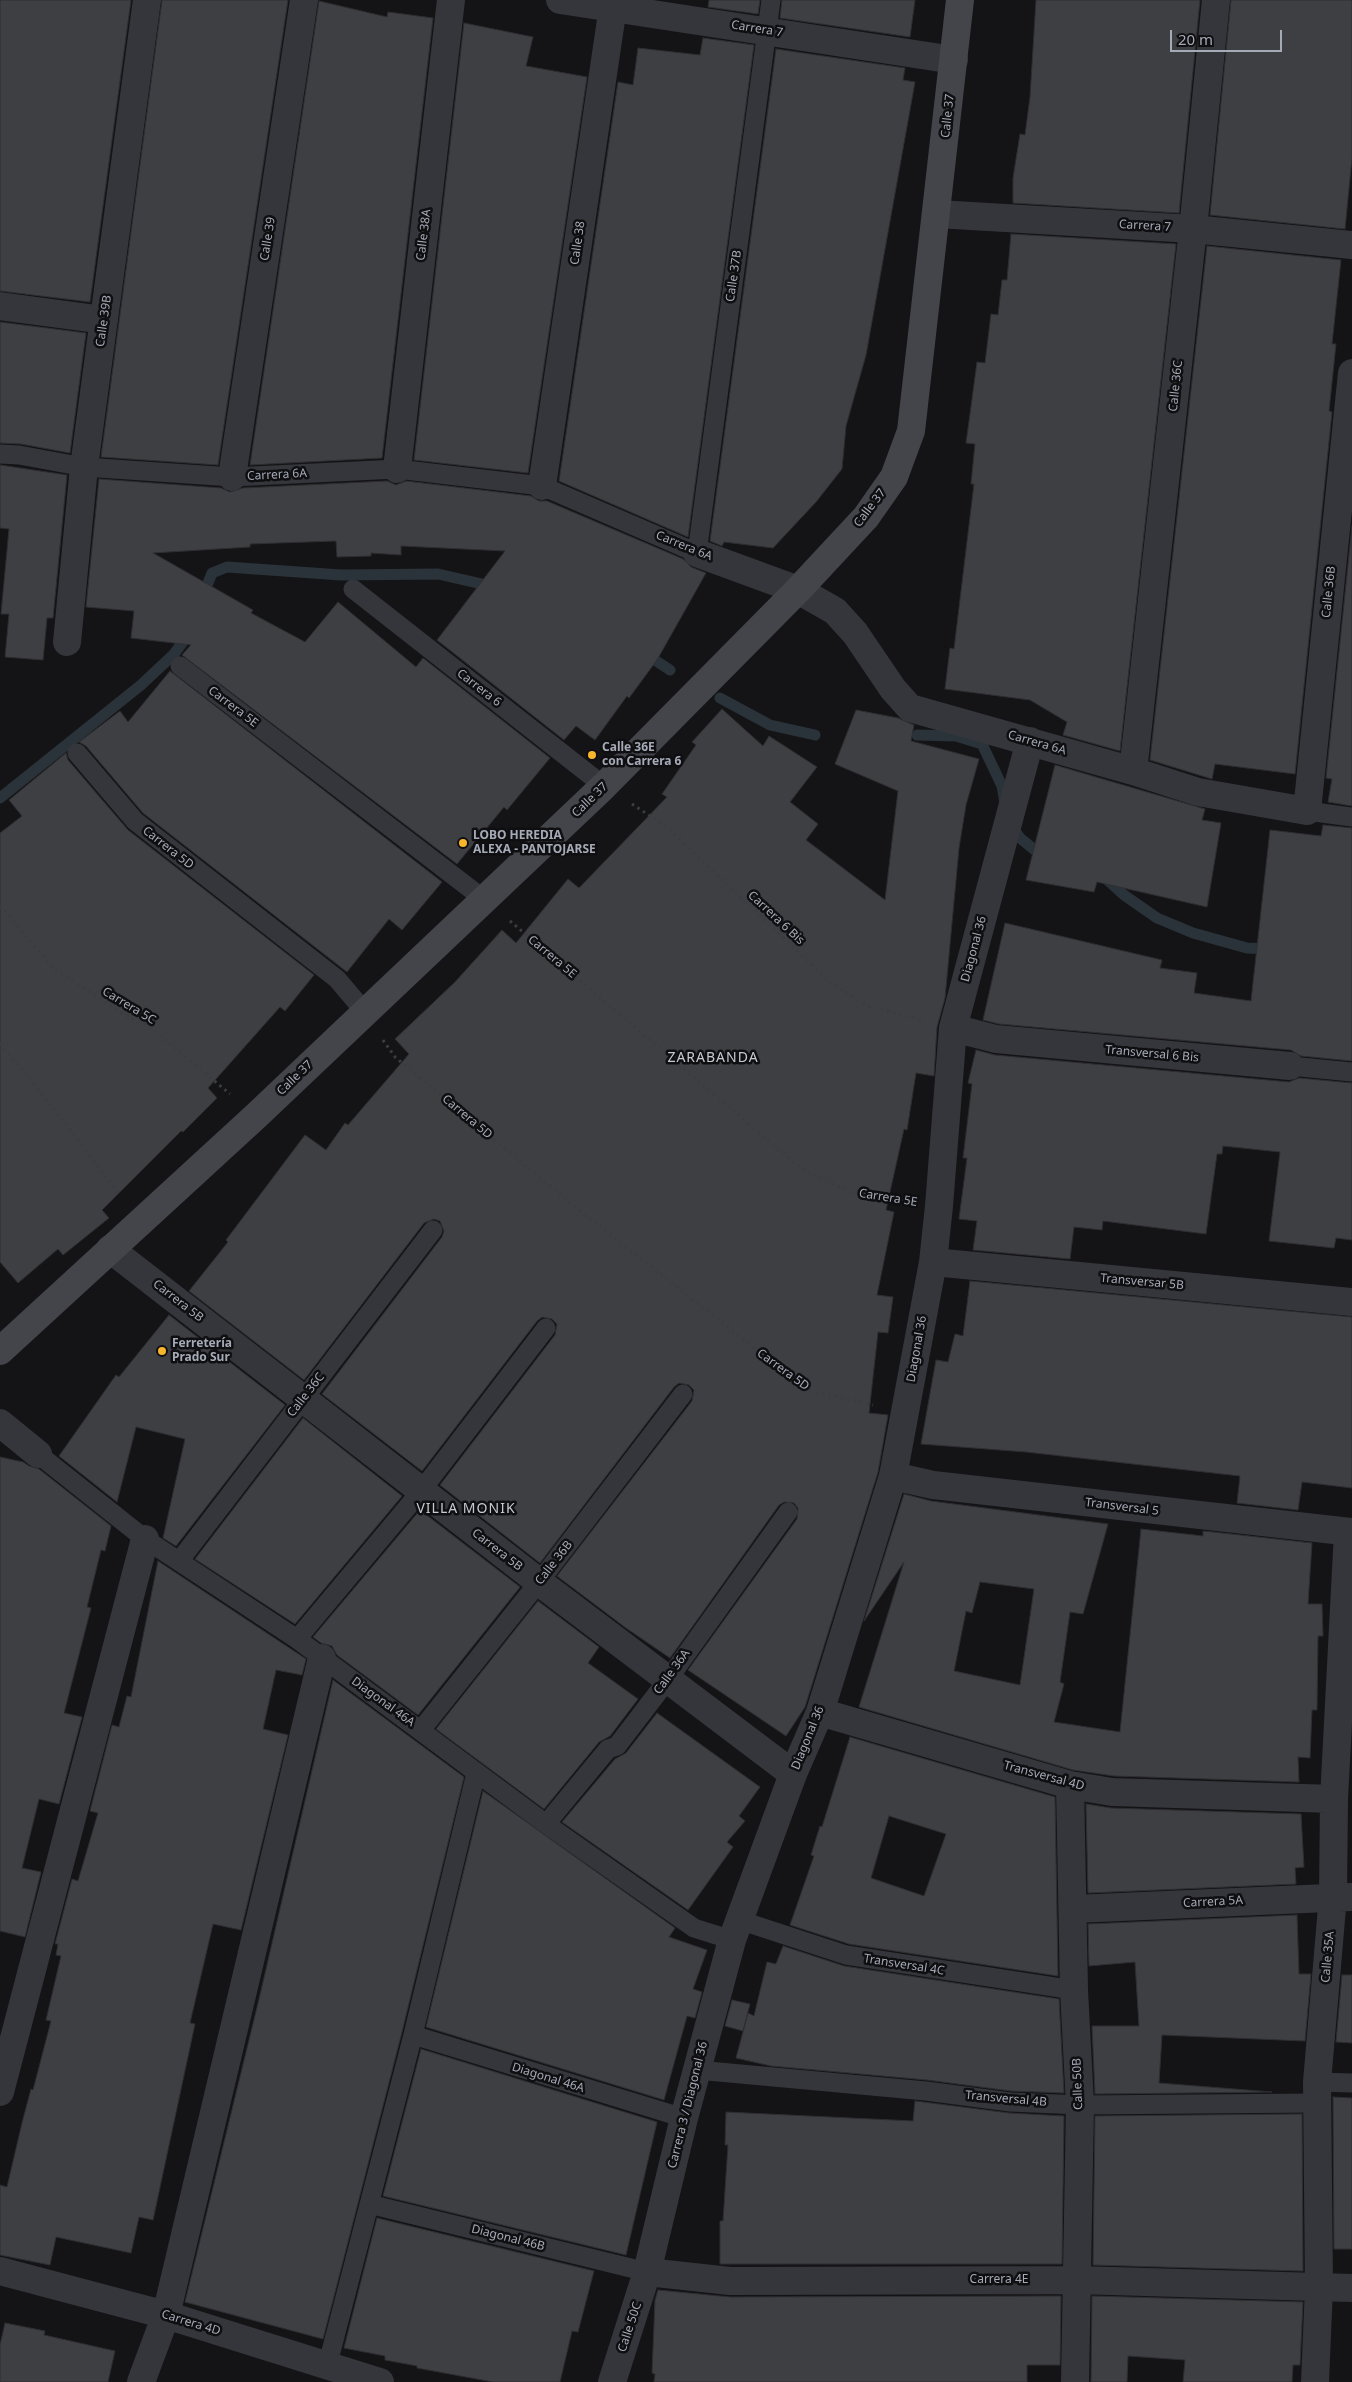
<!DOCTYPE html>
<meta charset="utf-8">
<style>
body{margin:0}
#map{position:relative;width:1352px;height:2382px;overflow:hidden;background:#141416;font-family:"Noto Sans",sans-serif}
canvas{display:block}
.scale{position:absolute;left:1170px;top:30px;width:112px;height:22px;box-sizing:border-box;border:2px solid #a5aab7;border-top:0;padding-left:6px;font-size:15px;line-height:18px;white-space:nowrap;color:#a5aab7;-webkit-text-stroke:4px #0f0f11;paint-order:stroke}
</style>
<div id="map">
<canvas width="1352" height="2382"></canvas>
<div class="scale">20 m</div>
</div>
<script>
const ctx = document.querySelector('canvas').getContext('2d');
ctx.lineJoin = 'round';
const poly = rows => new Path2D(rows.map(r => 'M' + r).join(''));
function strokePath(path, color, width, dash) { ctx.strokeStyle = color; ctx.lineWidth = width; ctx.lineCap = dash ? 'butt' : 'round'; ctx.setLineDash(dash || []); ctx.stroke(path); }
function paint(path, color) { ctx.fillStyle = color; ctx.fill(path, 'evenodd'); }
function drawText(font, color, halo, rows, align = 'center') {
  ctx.font = font + ' "Noto Sans",sans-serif'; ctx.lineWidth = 5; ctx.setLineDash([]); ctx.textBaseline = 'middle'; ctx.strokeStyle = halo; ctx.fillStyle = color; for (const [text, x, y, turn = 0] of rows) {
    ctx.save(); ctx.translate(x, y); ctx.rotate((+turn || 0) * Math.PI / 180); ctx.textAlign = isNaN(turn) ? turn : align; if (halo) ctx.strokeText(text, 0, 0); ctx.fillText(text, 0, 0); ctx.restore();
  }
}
const stream = poly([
 [202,598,212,573,227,567,341,575,438,574,495,587],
 [644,653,670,670],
 [720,698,770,725,815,735],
 [917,735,956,736,982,744,1002,786,1005,803],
 [0,798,141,685,174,654,190,632],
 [1010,824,1020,838,1036,851,1046,854],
 [1103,876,1124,895,1157,918,1193,933,1247,948,1272,949]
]);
const building = poly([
 [0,0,131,0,90,302,0,291,0,0],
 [162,0,288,0,218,465,101,457,162,0],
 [709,0,760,0,758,14,708,7,709,0],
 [782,0,915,0,910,37,780,18,782,0],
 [1036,0,1200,0,1179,213,1013,203,1013,178,1020,134,1025,135,1030,97,1036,0],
 [1231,0,1352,0,1352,158,1345,229,1210,215,1231,0],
 [319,1,387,17,388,12,433,18,382,458,250,465,319,1],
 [464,23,533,37,526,66,587,77,528,473,414,460,464,23],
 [703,38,754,45,688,537,559,481,618,82,633,85,638,48,700,55,703,38],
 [776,49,905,68,903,80,915,82,866,355,846,426,842,469,816,502,773,548,724,542,722,546,710,541,776,49],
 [1011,234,1176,244,1120,751,1063,735,1067,722,1030,700,945,689,950,648,954,649,974,484,971,484,975,444,966,443,970,414,977,362,985,363,991,314,998,315,1002,280,1007,280,1011,234],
 [1207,246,1341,260,1332,344,1336,344,1329,411,1332,412,1295,774,1215,764,1212,779,1150,760,1207,246],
 [0,322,86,333,70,453,21,444,0,443,0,322],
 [0,465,67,475,53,618,47,618,43,660,5,657,9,614,1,614,9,529,0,528,0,465],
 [99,479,221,488,230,492,243,488,387,481,396,485,406,481,531,496,539,501,547,501,683,559,691,567,706,573,657,660,629,698,627,696,595,740,576,726,564,740,437,640,505,551,401,546,401,555,371,553,371,556,337,557,336,541,250,544,250,547,153,553,253,610,251,613,305,642,338,602,416,667,423,658,550,758,507,810,504,807,457,864,182,655,191,645,131,638,134,611,86,607,99,479],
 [1352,526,1352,806,1328,802,1332,779,1326,778,1352,526],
 [170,671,442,882,402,930,389,919,347,972,143,813,86,746,79,742,120,711,128,722,170,671],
 [722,709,763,746,769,736,817,767,790,802,818,824,806,840,885,900,898,791,835,764,856,710,898,718,914,725,911,741,979,759,966,805,959,848,945,998,937,1027,934,1076,916,1073,907,1130,904,1129,886,1210,894,1212,877,1295,893,1297,888,1333,878,1332,869,1413,888,1415,878,1472,805,1707,786,1736,688,1670,797,1519,798,1508,794,1503,784,1502,779,1505,670,1658,626,1628,557,1576,692,1401,694,1390,689,1385,679,1383,674,1387,540,1563,440,1485,555,1335,557,1324,552,1319,542,1317,537,1321,422,1471,322,1394,442,1237,444,1231,440,1221,434,1219,424,1223,304,1380,189,1291,228,1242,226,1240,305,1135,326,1150,345,1123,348,1125,409,1054,395,1039,455,982,502,930,516,943,568,879,579,888,667,797,662,794,696,745,692,742,722,709],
 [66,753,68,760,128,830,314,975,285,1011,280,1007,208,1088,217,1098,183,1132,181,1131,102,1210,109,1218,63,1255,58,1249,18,1283,0,1262,0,833,22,816,9,800,66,753],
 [1055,765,1205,809,1202,820,1221,823,1207,907,1097,882,1094,892,1026,880,1055,765],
 [1323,825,1352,828,1352,1061,1301,1056,1291,1050,999,1024,983,1020,1005,923,1162,960,1160,968,1197,973,1194,993,1251,1001,1270,830,1321,836,1323,825],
 [976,1050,995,1055,1289,1082,1299,1078,1352,1083,1352,1240,1336,1238,1334,1248,1269,1241,1280,1152,1223,1146,1222,1154,1217,1154,1206,1234,1103,1221,1102,1230,1074,1227,1070,1259,973,1250,977,1221,959,1219,967,1158,963,1158,972,1084,968,1083,976,1050],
 [970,1281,1352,1317,1352,1488,1302,1482,1298,1510,1237,1503,1240,1476,1026,1452,921,1444,936,1360,948,1362,955,1334,963,1336,970,1281],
 [169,1315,285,1405,176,1546,163,1538,185,1439,136,1427,117,1502,59,1456,116,1375,119,1377,169,1315],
 [303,1418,402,1496,295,1624,195,1559,303,1418],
 [0,1457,23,1462,29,1466,39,1469,111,1526,105,1551,101,1550,87,1607,91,1608,64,1713,82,1717,59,1804,39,1799,22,1868,41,1872,25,1937,0,1931,0,1457],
 [904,1494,931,1501,1108,1524,1083,1614,1070,1612,1060,1682,1064,1684,1054,1722,1120,1732,1141,1529,1203,1536,1203,1531,1213,1532,1312,1543,1308,1604,1322,1604,1323,1636,1318,1636,1317,1710,1312,1710,1310,1758,1298,1757,1299,1782,1114,1776,1073,1770,859,1707,904,1562,864,1621,904,1494],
 [980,1582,1034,1589,1020,1685,954,1671,966,1611,972,1613,980,1582],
 [420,1510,520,1587,418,1715,337,1655,332,1646,321,1643,313,1637,420,1510],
 [158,1561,306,1659,302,1675,276,1670,263,1729,288,1735,241,1930,213,1924,190,2023,195,2024,153,2220,139,2217,131,2253,56,2237,50,2265,0,2255,0,2185,7,2187,22,2123,31,2089,33,2090,51,2021,46,2020,61,1956,56,1955,58,1944,55,1944,72,1879,78,1881,98,1813,90,1811,112,1725,119,1727,127,1696,131,1697,158,1561],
 [538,1601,599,1647,588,1663,638,1699,610,1736,599,1742,544,1809,436,1729,538,1601],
 [333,1680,464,1777,402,2032,323,2339,185,2302,260,1995,333,1680],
 [657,1713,760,1787,739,1816,745,1821,727,1842,733,1847,688,1910,562,1822,615,1759,626,1753,657,1713],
 [850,1737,1055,1797,1058,1976,849,1944,790,1925,814,1856,811,1855,820,1826,822,1827,850,1737],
 [889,1816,946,1834,924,1896,871,1878,889,1816],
 [483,1791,675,1928,669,1937,707,1950,693,1989,702,1992,695,2018,687,2016,664,2100,426,2027,483,1791],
 [1086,1804,1111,1808,1301,1814,1304,1867,1295,1868,1296,1884,1088,1893,1086,1804],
 [1297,1915,1299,1974,1311,1974,1305,2041,1162,2035,1159,2083,1272,2092,1095,2094,1092,2026,1139,2026,1135,1962,1089,1966,1088,1924,1297,1915],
 [783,1946,844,1966,1059,1999,1064,2093,1011,2091,927,2080,771,2066,736,2058,748,2013,754,2016,767,1962,776,1964,783,1946],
 [1342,1975,1352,1975,1352,2043,1336,2042,1342,1975],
 [732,2000,750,2004,743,2031,725,2026,732,2000],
 [421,2049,657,2122,626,2255,383,2196,421,2049],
 [1333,2097,1352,2098,1352,2249,1334,2249,1333,2097],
 [915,2101,1009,2113,1064,2116,1062,2264,720,2264,720,2221,723,2221,728,2145,725,2145,726,2112,913,2121,915,2101],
 [1302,2114,1303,2271,1093,2265,1095,2116,1302,2114],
 [377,2218,594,2271,578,2332,572,2331,560,2382,493,2382,417,2368,417,2366,385,2360,385,2356,344,2348,377,2218],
 [658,2290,730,2297,1061,2296,1060,2365,1027,2365,1027,2382,654,2382,655,2374,652,2373,655,2300,658,2290],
 [1092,2296,1303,2302,1300,2365,1293,2365,1292,2382,1183,2382,1185,2360,1128,2356,1127,2382,1091,2382,1092,2296],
 [5,2323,45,2331,44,2335,115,2351,108,2382,0,2382,0,2345,5,2323]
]);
const path = poly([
 [632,804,667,827,831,983,868,1006,921,1020],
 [0,906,54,969,131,1019,150,1027,230,1094],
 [510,921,803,1170,851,1192,907,1201],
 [383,1040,395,1057,575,1207,808,1390,873,1405],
 [0,1043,58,1114,120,1196]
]);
const service = poly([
 [0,454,19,455,84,467,232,477,397,469,542,486,697,553,771,0],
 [353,589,604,786],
 [180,666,485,900],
 [77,753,135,821,337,979,365,1012],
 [1307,811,1352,817],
 [1290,1066,1352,1072],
 [38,1454,145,1539,297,1639,546,1824,694,1928,732,1940],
 [180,1560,433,1230],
 [297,1639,421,1491,546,1328],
 [421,1730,539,1582,683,1394],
 [546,1824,608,1749,617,1746,669,1678,788,1512],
 [739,1920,846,1955,1074,1990],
 [413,2035,684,2118],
 [697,2070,926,2091,1010,2102,1080,2105,1317,2103],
 [1317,2082,1352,2083],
 [369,2204,647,2272],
 [327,2367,413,2035,476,1773]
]);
const minor = poly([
 [560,0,954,60],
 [937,214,1193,229,1352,245],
 [0,306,104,320],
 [397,469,451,0],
 [232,477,304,0],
 [542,486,614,0],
 [697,553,798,590,835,611,855,633,893,689,910,708,1133,771,1198,792,1307,811,1352,373],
 [67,642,84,467,147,0],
 [1133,771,1193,229,1216,0],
 [953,1028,996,1039,1290,1066],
 [110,1249,539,1582,793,1774],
 [933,1262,1352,1302],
 [0,1423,38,1454],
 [893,1476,933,1485,1352,1532],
 [820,1712,1070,1785,1112,1792,1334,1799],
 [1070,1785,1074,1990,1080,2105,1075,2382],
 [1074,1909,1351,1897],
 [0,2092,145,1539],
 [0,2271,166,2315,380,2382],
 [647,2272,730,2281,1077,2280,1352,2288],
 [141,2382,166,2315,322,1658],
 [612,2382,647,2272,684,2118,732,1940,793,1774,820,1712,893,1476,933,1262,939,1206,953,1028,1030,741],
 [1315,2382,1319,2287,1317,2082,1333,1896,1334,1799,1348,1532]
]);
const secondary = poly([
 [0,1351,256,1116,604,786,798,590,866,517,894,477,911,431,960,0]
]);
const markers = [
 [592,755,5,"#f7b62b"],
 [463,843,5,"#f7b62b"],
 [162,1351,5,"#f7b62b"]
];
const streetNames = [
 ["Carrera 7",757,29,9],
 ["Calle 37",948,116,-84],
 ["Carrera 7",1145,226,3],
 ["Calle 38A",424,235,-83],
 ["Calle 39",268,239,-81],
 ["Calle 38",578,243,-82],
 ["Calle 37B",734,276,-82],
 ["Calle 39B",104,321,-82],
 ["Calle 36C",1176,386,-84],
 ["Carrera 6A",277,475,-3],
 ["Calle 37",870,508,-53],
 ["Carrera 6A",684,546,22],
 ["Calle 36B",1329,592,-84],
 ["Carrera 6",479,688,38],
 ["Carrera 5E",233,707,37],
 ["Carrera 6A",1037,743,16],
 ["Calle 37",590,800,-44],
 ["Carrera 5D",168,848,38],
 ["Carrera 6 Bis",776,918,43],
 ["Diagonal 36",974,949,-75],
 ["Carrera 5E",552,957,40],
 ["Carrera 5C",129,1006,31],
 ["Transversal 6 Bis",1152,1054,5],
 ["Calle 37",295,1078,-44],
 ["Carrera 5D",467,1117,40],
 ["Carrera 5E",888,1198,9],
 ["Transversar 5B",1142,1282,5],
 ["Carrera 5B",178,1301,38],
 ["Diagonal 36",917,1349,-80],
 ["Carrera 5D",783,1370,36],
 ["Calle 36C",306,1395,-52],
 ["Transversal 5",1122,1507,7],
 ["Carrera 5B",497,1550,38],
 ["Calle 36B",554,1563,-52],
 ["Calle 36A",672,1672,-54],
 ["Diagonal 46A",383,1702,36],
 ["Diagonal 36",808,1738,-68],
 ["Transversal 4D",1044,1776,15],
 ["Carrera 5A",1213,1902,-3],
 ["Calle 35A",1328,1957,-85],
 ["Transversal 4C",904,1965,9],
 ["Diagonal 46A",548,2078,17],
 ["Calle 50B",1078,2084,-92],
 ["Transversal 4B",1006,2099,5],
 ["Carrera 3 / Diagonal 36",688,2105,-76],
 ["Diagonal 46B",508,2238,14],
 ["Carrera 4E",999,2280],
 ["Carrera 4D",191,2323,17],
 ["Calle 50C",630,2327,-72]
];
const poiNames = [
 ["Calle 36E",602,748],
 ["con Carrera 6",602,762],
 ["LOBO HEREDIA",473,836],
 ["ALEXA - PANTOJARSE",473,850],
 ["Ferretería",172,1344],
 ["Prado Sur",172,1358]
];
const neighbourhoodNames = [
 ["ZARABANDA",713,1058],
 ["VILLA MONIK",466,1509]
];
strokePath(stream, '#2a333a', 11);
paint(building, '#3e3f43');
strokePath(building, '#2e2e32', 1);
strokePath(path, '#3b3d42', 3, [2.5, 4]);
strokePath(service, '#35363b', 19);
strokePath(minor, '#35363b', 28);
strokePath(secondary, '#43454b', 28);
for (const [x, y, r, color] of markers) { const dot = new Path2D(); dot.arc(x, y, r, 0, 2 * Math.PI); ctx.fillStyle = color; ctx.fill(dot); strokePath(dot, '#0f0f11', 2); }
drawText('12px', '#a5aab7', '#0f0f11', streetNames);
drawText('bold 12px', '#a5aab7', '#0f0f11', poiNames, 'left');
ctx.letterSpacing = '1px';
drawText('14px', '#c6c9d2', '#0f0f11', neighbourhoodNames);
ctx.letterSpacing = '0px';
</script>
